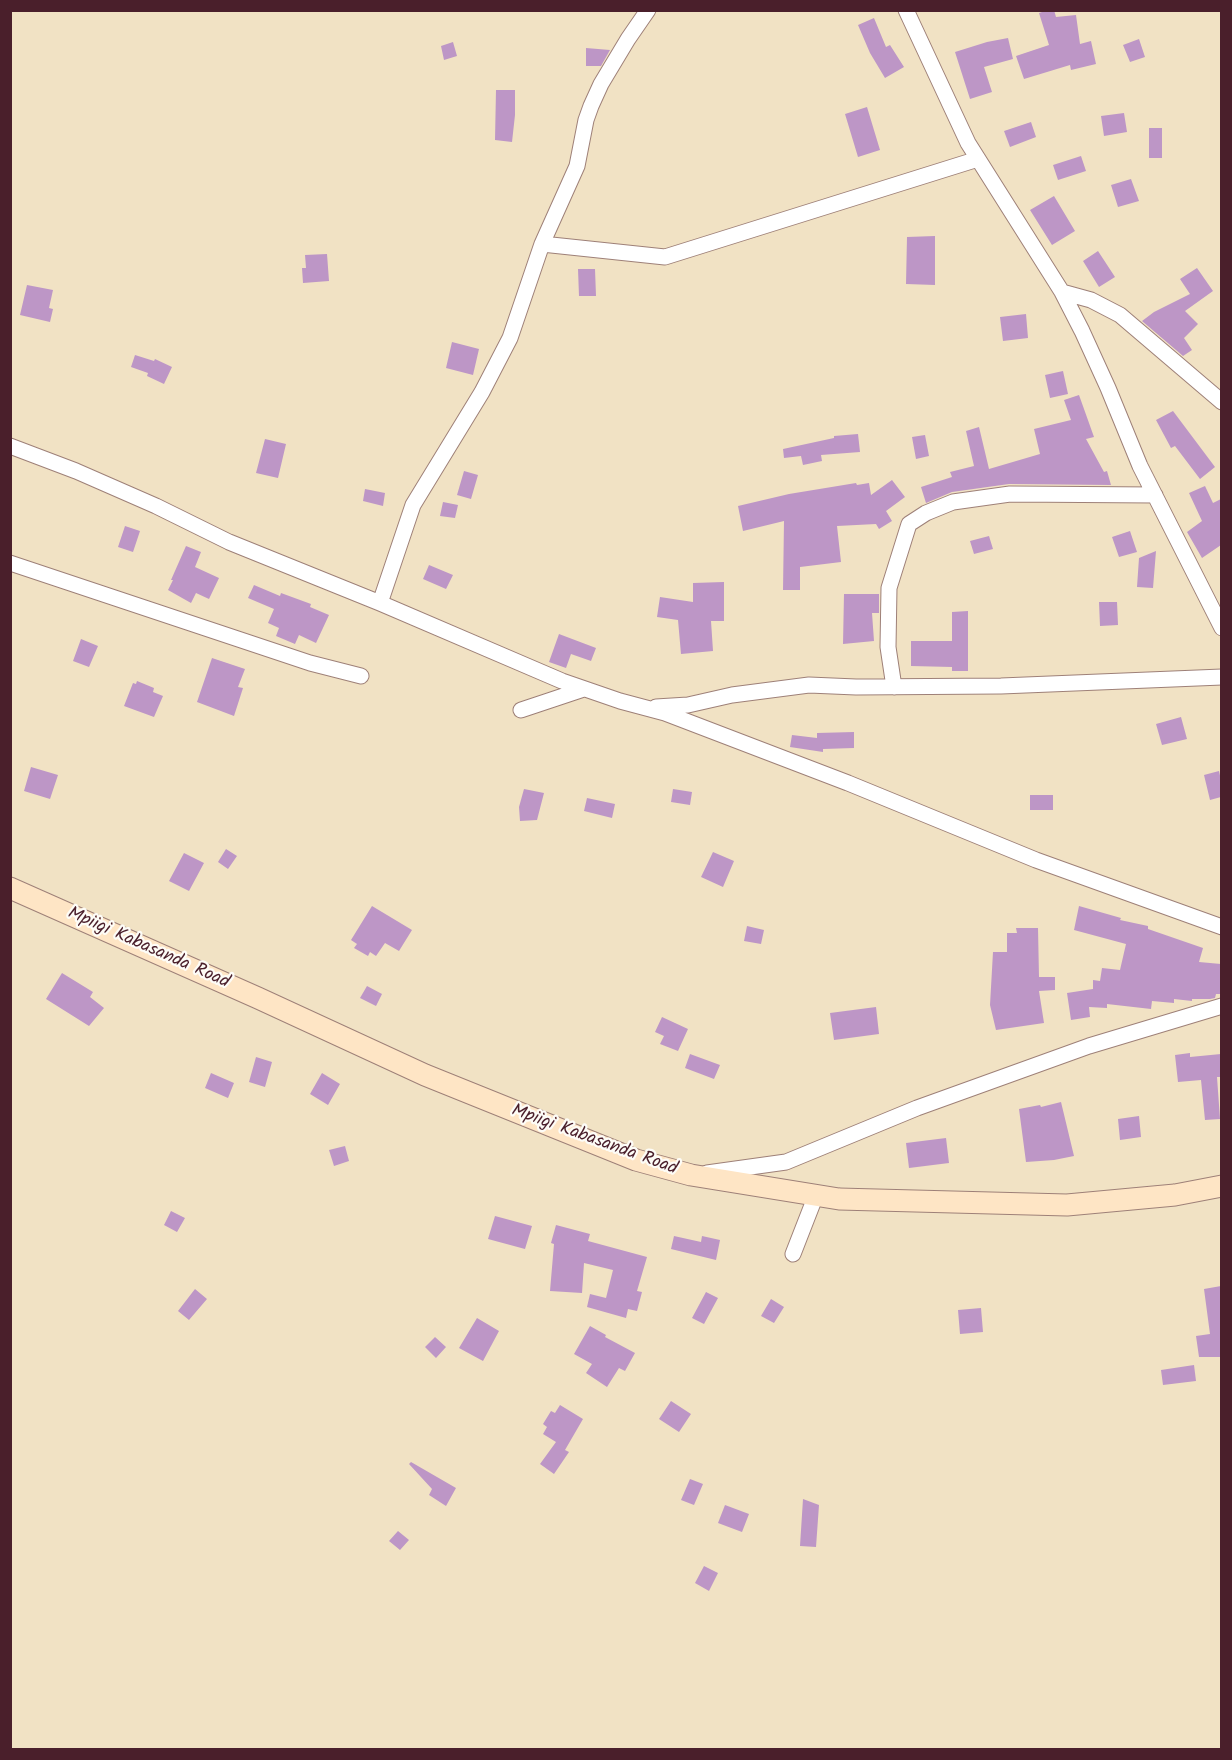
<!DOCTYPE html>
<style>
body{margin:0}
#map{position:relative;width:1232px;height:1760px;overflow:hidden;background:#f1e2c4;font-family:Kalam,sans-serif}
canvas{display:block}
.frame{position:absolute;inset:0;border:12px solid #4a1f2b;pointer-events:none}
</style>
<div id="map">
<canvas width="1232" height="1760"></canvas>
<div class="frame"></div>
</div>
<script>
const ctx = document.querySelector('canvas').getContext('2d');
ctx.lineJoin = 'round';
function paint(path, color) { ctx.fillStyle = color; ctx.fill(path, 'evenodd'); }
const poly = rows => new Path2D(rows.map(r => 'M' + r).join(''));
function strokePath(path, color, width, dash) { ctx.strokeStyle = color; ctx.lineWidth = width; ctx.lineCap = dash ? 'butt' : 'round'; ctx.setLineDash(dash || []); ctx.stroke(path); }
function drawText(font, color, halo, rows, align = 'center') {
  ctx.font = font + ' Kalam,sans-serif'; ctx.lineWidth = 4.5; ctx.setLineDash([]); ctx.textBaseline = 'middle'; ctx.strokeStyle = halo; ctx.fillStyle = color; for (const [text, x, y, turn = 0] of rows) {
    ctx.save(); ctx.translate(x, y); ctx.rotate((+turn || 0) * Math.PI / 180); ctx.textAlign = isNaN(turn) ? turn : align; if (halo) ctx.strokeText(text, 0, 0); ctx.fillText(text, 0, 0); ctx.restore();
  }
}
const building = poly([
 [1048,10,1054,10,1056,17,1076,15,1080,44,1091,41,1096,64,1071,70,1070,65,1024,79,1016,56,1049,45,1039,13],
 [874,18,886,47,890,45,904,67,885,78,870,53,858,25],
 [1008,38,1013,59,984,67,992,92,970,99,955,52,987,42],
 [1139,39,1145,57,1130,62,1123,45],
 [453,42,457,56,444,60,441,46],
 [586,48,610,50,601,66,586,66],
 [496,90,515,90,515,115,512,142,495,140],
 [867,107,880,150,858,157,845,114],
 [1124,113,1127,132,1104,136,1101,116],
 [1031,122,1036,137,1010,147,1004,131],
 [1149,128,1162,128,1162,158,1149,158],
 [1081,156,1086,171,1058,180,1053,165],
 [1131,179,1139,201,1118,207,1111,185],
 [1054,196,1075,231,1052,245,1030,210],
 [935,236,935,285,906,284,907,237],
 [1098,251,1115,277,1099,287,1083,261],
 [327,254,329,281,303,283,302,268,306,268,305,255],
 [1197,268,1213,291,1185,311,1198,324,1184,338,1192,350,1183,356,1142,321,1154,312,1190,294,1180,279],
 [578,269,595,269,596,296,579,296],
 [27,285,53,290,49,308,53,309,50,322,20,315],
 [1026,314,1028,338,1003,341,1000,317],
 [452,342,479,349,473,375,446,368],
 [135,355,154,361,155,359,172,367,164,384,147,376,148,373,131,367],
 [1063,371,1068,394,1050,398,1045,375],
 [1079,395,1094,437,1086,439,1104,472,1107,471,1111,485,1009,484,952,492,926,503,921,487,952,477,950,472,974,466,966,431,979,427,989,469,1040,454,1034,429,1071,420,1064,400],
 [1173,411,1215,467,1200,479,1175,446,1171,448,1156,420],
 [858,434,860,452,821,455,822,461,803,465,801,456,784,458,783,449,834,438,834,436],
 [925,435,929,456,916,459,912,437],
 [265,439,286,444,278,478,256,473],
 [464,471,478,475,471,499,457,495],
 [892,480,905,497,886,511,892,521,879,529,876,524,837,526,841,562,800,567,800,590,783,590,784,521,743,531,738,506,789,494,856,483,857,485,869,483,871,495],
 [1205,486,1213,503,1221,499,1221,545,1202,558,1187,532,1202,521,1189,493],
 [365,489,385,493,383,506,363,501],
 [443,502,458,505,455,518,440,516],
 [125,526,140,531,133,552,118,547],
 [1130,531,1137,552,1119,557,1112,537],
 [989,536,993,549,974,554,970,541],
 [186,546,201,552,195,567,219,578,209,599,196,593,191,603,168,590,173,580,171,580],
 [1156,551,1153,588,1137,587,1139,558],
 [429,565,453,575,446,589,423,579],
 [724,582,724,621,711,621,713,651,681,654,678,620,657,617,660,597,693,602,693,583],
 [254,585,280,596,281,593,311,604,310,607,329,615,316,643,299,635,295,644,276,636,279,628,268,623,274,609,248,598],
 [844,594,879,594,879,613,872,613,874,641,843,644],
 [1099,602,1117,602,1118,625,1100,626],
 [968,611,968,671,952,671,952,667,911,666,911,641,952,641,952,612],
 [559,634,596,648,591,661,571,654,566,668,549,662],
 [81,639,98,646,89,667,73,661],
 [212,658,245,669,238,687,243,688,234,716,197,702],
 [137,681,154,688,153,692,163,696,154,717,124,706,133,683,136,684],
 [1181,717,1187,739,1162,745,1156,724],
 [854,732,854,748,823,749,823,752,790,747,792,735,817,738,817,733],
 [31,767,58,775,50,799,24,791],
 [1219,771,1221,780,1221,797,1210,800,1204,775],
 [524,789,544,793,537,820,520,821,519,807],
 [673,789,692,792,690,805,671,802],
 [1030,795,1053,795,1053,810,1030,810],
 [587,798,615,804,612,818,584,811],
 [226,849,237,856,228,869,218,862],
 [713,852,734,861,723,887,701,877],
 [184,853,204,863,189,891,169,881],
 [372,906,412,930,399,951,385,943,376,956,370,952,368,956,354,948,357,944,351,940],
 [1079,906,1121,918,1120,920,1148,926,1148,929,1203,948,1199,962,1221,964,1221,994,1216,994,1215,998,1210,999,1192,999,1192,1001,1174,999,1174,1003,1152,1001,1151,1009,1107,1004,1107,1008,1089,1007,1090,1017,1071,1020,1067,993,1093,989,1093,980,1100,981,1102,968,1120,970,1126,944,1074,930],
 [747,926,764,930,761,944,744,941],
 [1016,928,1038,928,1039,977,1055,977,1055,990,1039,991,1044,1023,996,1030,990,1005,993,952,1007,952,1007,933,1017,933],
 [62,973,93,992,90,997,104,1008,89,1026,46,999],
 [367,986,382,994,376,1006,360,998],
 [876,1007,879,1034,834,1040,830,1013],
 [662,1017,688,1029,678,1051,660,1044,664,1036,655,1032],
 [1190,1053,1190,1057,1221,1054,1221,1077,1217,1077,1220,1119,1205,1120,1201,1080,1178,1082,1175,1055],
 [690,1054,720,1065,714,1079,685,1068],
 [256,1057,272,1062,265,1087,249,1082],
 [211,1073,234,1083,228,1098,205,1088],
 [322,1073,340,1084,328,1105,310,1094],
 [1061,1102,1074,1156,1054,1160,1026,1162,1019,1109,1040,1105,1041,1107],
 [1139,1116,1141,1137,1120,1140,1118,1119],
 [946,1138,949,1163,909,1168,906,1143],
 [345,1146,349,1161,334,1166,329,1150],
 [171,1211,185,1218,177,1232,164,1225],
 [495,1216,532,1226,525,1249,488,1239],
 [556,1225,590,1234,588,1241,647,1257,637,1291,642,1292,637,1311,628,1309,626,1318,587,1307,590,1294,606,1298,613,1270,584,1263,582,1293,550,1291,554,1244,551,1243],
 [674,1236,701,1242,702,1236,720,1240,716,1260,671,1249],
 [1221,1286,1221,1357,1199,1357,1196,1336,1210,1334,1204,1289],
 [195,1289,207,1299,189,1320,178,1311],
 [706,1292,718,1298,704,1324,692,1318],
 [771,1299,784,1307,774,1323,761,1316],
 [981,1308,983,1332,960,1334,958,1310],
 [477,1318,499,1331,483,1361,459,1348],
 [590,1326,606,1335,605,1337,635,1353,625,1371,619,1368,607,1387,586,1373,592,1364,574,1354],
 [435,1337,446,1347,436,1358,425,1347],
 [1194,1365,1196,1381,1163,1385,1161,1370],
 [671,1401,691,1414,679,1432,659,1419],
 [560,1405,583,1419,565,1450,569,1452,554,1474,540,1464,556,1442,543,1434,547,1427,543,1424,551,1411,555,1413],
 [411,1462,456,1488,446,1506,429,1495,432,1489,409,1464],
 [690,1479,703,1484,694,1505,681,1500],
 [803,1499,819,1505,816,1547,800,1546],
 [725,1505,749,1514,742,1532,718,1523],
 [398,1531,409,1540,400,1550,389,1541],
 [704,1566,718,1573,709,1591,695,1583]
]);
const street = poly([
 [906,10,968,143,1062,292,1082,331,1108,388,1140,466,1222,628],
 [542,244,665,257,978,159],
 [1062,292,1091,300,1120,315,1222,402],
 [10,446,76,471,156,506,229,542,380,603,562,681,620,701,665,713,848,783,1036,860,1222,927],
 [10,563,310,663,361,676],
 [380,603,413,505,482,392,510,338,542,244,577,166,586,120,591,106,601,84,628,39,648,10],
 [894,687,888,647,889,588,909,524,926,513,953,502,1010,494,1155,495],
 [656,707,688,705,732,695,809,685,856,687,1001,686,1222,677],
 [521,710,584,689],
 [707,1173,786,1162,917,1108,1089,1046,1222,1006],
 [793,1254,816,1195]
]);
const secondary = poly([
 [10,888,258,998,425,1075,636,1160,691,1175,839,1199,1067,1205,1175,1195,1222,1186]
]);
const streetNames = [
 ["Mpiigi Kabasanda Road",148,949,24],
 ["Mpiigi Kabasanda Road",594,1141,20]
];
paint(building, '#bd96c6');
strokePath(street, '#9e8078', 17);
strokePath(secondary, '#9e8078', 23);
strokePath(street, '#fff', 15);
strokePath(secondary, '#fee5c5', 21);
drawText('18px', '#4a1f2b', '#fdfcf7', streetNames);
</script>
